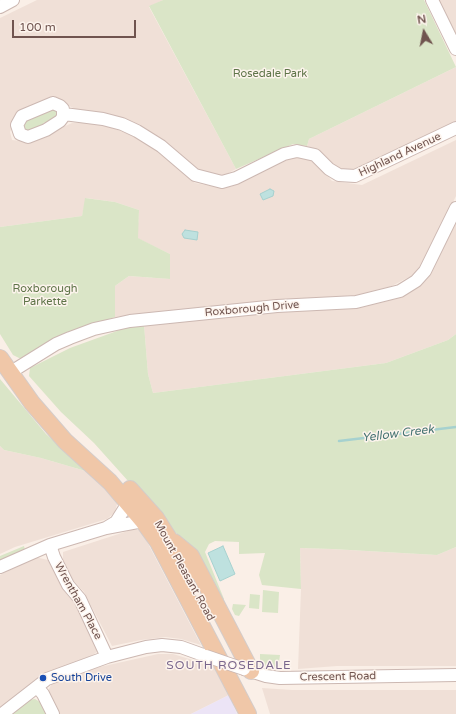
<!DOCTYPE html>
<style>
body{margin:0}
#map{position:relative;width:456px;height:714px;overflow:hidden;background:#faefe7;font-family:"Varela Round",sans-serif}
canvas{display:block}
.north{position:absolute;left:404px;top:12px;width:40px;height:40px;-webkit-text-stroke:3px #fdf4ed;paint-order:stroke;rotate:350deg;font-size:11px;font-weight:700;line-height:16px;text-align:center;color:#70544f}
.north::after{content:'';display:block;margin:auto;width:14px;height:18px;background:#70544f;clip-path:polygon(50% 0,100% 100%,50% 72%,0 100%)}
.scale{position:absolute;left:12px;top:20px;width:124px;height:18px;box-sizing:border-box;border:2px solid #70544f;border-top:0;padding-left:5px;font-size:12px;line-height:14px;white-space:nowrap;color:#70544f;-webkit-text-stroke:3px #fdf4ed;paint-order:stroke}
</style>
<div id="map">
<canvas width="456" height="714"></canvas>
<div class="north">N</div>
<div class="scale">100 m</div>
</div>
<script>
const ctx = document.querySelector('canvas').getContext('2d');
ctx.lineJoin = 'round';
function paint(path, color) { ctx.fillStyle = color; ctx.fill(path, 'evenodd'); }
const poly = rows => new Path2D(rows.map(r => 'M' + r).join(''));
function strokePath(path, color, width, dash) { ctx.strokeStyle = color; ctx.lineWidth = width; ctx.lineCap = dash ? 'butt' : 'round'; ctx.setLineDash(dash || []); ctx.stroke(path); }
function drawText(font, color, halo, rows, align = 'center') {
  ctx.font = font + ' "Varela Round",sans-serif'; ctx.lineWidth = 3; ctx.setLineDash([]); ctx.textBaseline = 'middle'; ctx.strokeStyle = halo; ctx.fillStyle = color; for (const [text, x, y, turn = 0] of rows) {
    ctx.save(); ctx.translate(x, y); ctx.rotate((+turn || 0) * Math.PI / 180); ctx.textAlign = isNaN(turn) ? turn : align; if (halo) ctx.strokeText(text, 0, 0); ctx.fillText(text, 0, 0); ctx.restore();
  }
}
const residential = poly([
 [37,0,163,0,149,7,236,169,223,176,206,175,195,169,156,137,77,110,58,100,16,118,10,132,12,140,30,142,72,123,90,123,107,126,131,135,152,147,195,183,222,188,233,186,282,160,296,156,307,158,316,163,332,181,362,185,456,140,456,196,420,269,411,276,388,288,360,295,278,300,115,317,115,286,129,276,170,279,170,254,137,238,139,210,115,202,86,198,82,216,0,227,0,18],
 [439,0,456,0,456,34],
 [456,67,456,123,359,171,344,171,331,164,318,150,307,146,309,139],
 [456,222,456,334,448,340,386,363,153,393,148,374,144,325,217,318,407,293,420,286,428,278],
 [0,446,4,450,41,458,89,472,116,500,117,504,115,512,107,519,15,547,0,554],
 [134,529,139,530,143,534,201,645,181,639,165,637,141,640,112,646,84,592,72,579,63,560,63,552],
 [456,547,456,666,337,666,298,669,301,589,300,548,331,549,437,555],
 [35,557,48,560,65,592,77,605,98,649,97,652,91,656,44,674,0,708,0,575],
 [158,654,173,654,213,666,229,695,191,714,60,714,48,691,52,683,86,670],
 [262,688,292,690,456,690,456,714,270,714]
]);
const education = poly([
 [229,695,237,714,191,714]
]);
const green = poly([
 [163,0,424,0,456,67,309,139,307,146,293,144,236,169,149,6],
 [56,108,57,115,48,122,43,123,44,125,29,131,24,130,22,124,32,116],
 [85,198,115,202,139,210,138,238,170,254,170,279,129,276,115,286,115,317,66,334,21,359,13,355,0,334,0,227,82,216],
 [144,325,148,374,153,393,386,363,448,340,456,334,456,547,437,555,332,549,300,548,301,589,262,585,259,575,265,553,239,554,239,542,215,541,209,544,205,552,224,599,220,601,192,546,172,530,94,443,61,412,29,376,30,368,70,348,128,327],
 [0,379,46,434,89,472,41,458,4,450,0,446],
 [24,546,25,550,0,562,0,556],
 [263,590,279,592,278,613,262,612],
 [250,594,260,595,259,609,249,608],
 [233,604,246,605,239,616,235,615,232,609],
 [260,654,280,655,278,669,260,665],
 [35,699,40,702,46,714,12,714,29,700]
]);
const water = poly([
 [270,189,274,191,273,196,263,200,260,194,270,189],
 [185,230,198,232,197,240,184,238,182,234,185,230],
 [223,546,235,574,220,581,208,553,223,546]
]);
const stream = poly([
 [339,441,456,427]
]);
const minor = poly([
 [432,0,456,49],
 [0,7,13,0],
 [53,103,60,106,63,109,63,117,60,121,46,130,28,137,20,134,17,125,22,116,53,103],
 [64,114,103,119,122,124,137,131,161,146,195,175,222,182,236,178,284,154,297,151,315,155,329,169,339,175,355,176,456,128],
 [11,372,56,344,70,338,94,329,130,321,277,306,356,302,400,291,416,281,425,271,456,208],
 [106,528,116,522,128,503],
 [50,545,54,557,68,585,80,599,107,657],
 [0,567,50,545,106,528,143,521],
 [244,669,266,676,280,678,456,675],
 [37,687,43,694,53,714],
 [2,714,47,679,107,657,146,647,162,645,181,647,206,656]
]);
const major = poly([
 [0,358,32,403,65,441,110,482,143,521,158,542,248,714],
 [130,489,156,518,168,537,187,574],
 [174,542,191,556,251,671]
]);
const minorBridge = poly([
 [206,656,244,669]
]);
const markers = [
 [43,678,4,"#1a4fb4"]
];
const parkNames = [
 ["Rosedale Park",270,74],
 ["Roxborough",45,289],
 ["Parkette",45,302]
];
const streetNames = [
 ["Highland Avenue",400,155,-25],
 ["Roxborough Drive",252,309,-5],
 ["Mount Pleasant Road",184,571,61],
 ["Wrentham Place",78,601,61],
 ["Crescent Road",338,677,-1]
];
const transitNames = [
 ["South Drive",51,678]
];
const waterNames = [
 ["Yellow Creek",398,434,-7]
];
const neighbourhoodNames = [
 ["SOUTH ROSEDALE",229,666]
];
paint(residential, '#f0e0d7');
paint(education, '#ece4f6');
paint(green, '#dae5c7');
paint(water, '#bee1df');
strokePath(water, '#a6d1cf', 1);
strokePath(stream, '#a6d1cf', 2.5);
strokePath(minor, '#ccb8b2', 14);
strokePath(major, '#d4ccca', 18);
strokePath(minor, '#fff', 12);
strokePath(major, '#f0c7a8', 16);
strokePath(minorBridge, '#ccb8b2', 14, []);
strokePath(minorBridge, '#fff', 12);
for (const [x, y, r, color] of markers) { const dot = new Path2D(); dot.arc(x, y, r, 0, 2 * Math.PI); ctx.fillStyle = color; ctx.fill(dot); strokePath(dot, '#fdf4ed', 1.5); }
drawText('11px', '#5e7448', '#fdf4ed', parkNames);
drawText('11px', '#70544f', '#fdf4ed', streetNames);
drawText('11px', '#164399', '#fdf4ed', transitNames, 'left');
drawText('italic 12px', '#457372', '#fdf4ed', waterNames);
ctx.letterSpacing = '1px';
drawText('12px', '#79668c', '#fdf4ed', neighbourhoodNames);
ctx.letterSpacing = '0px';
</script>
